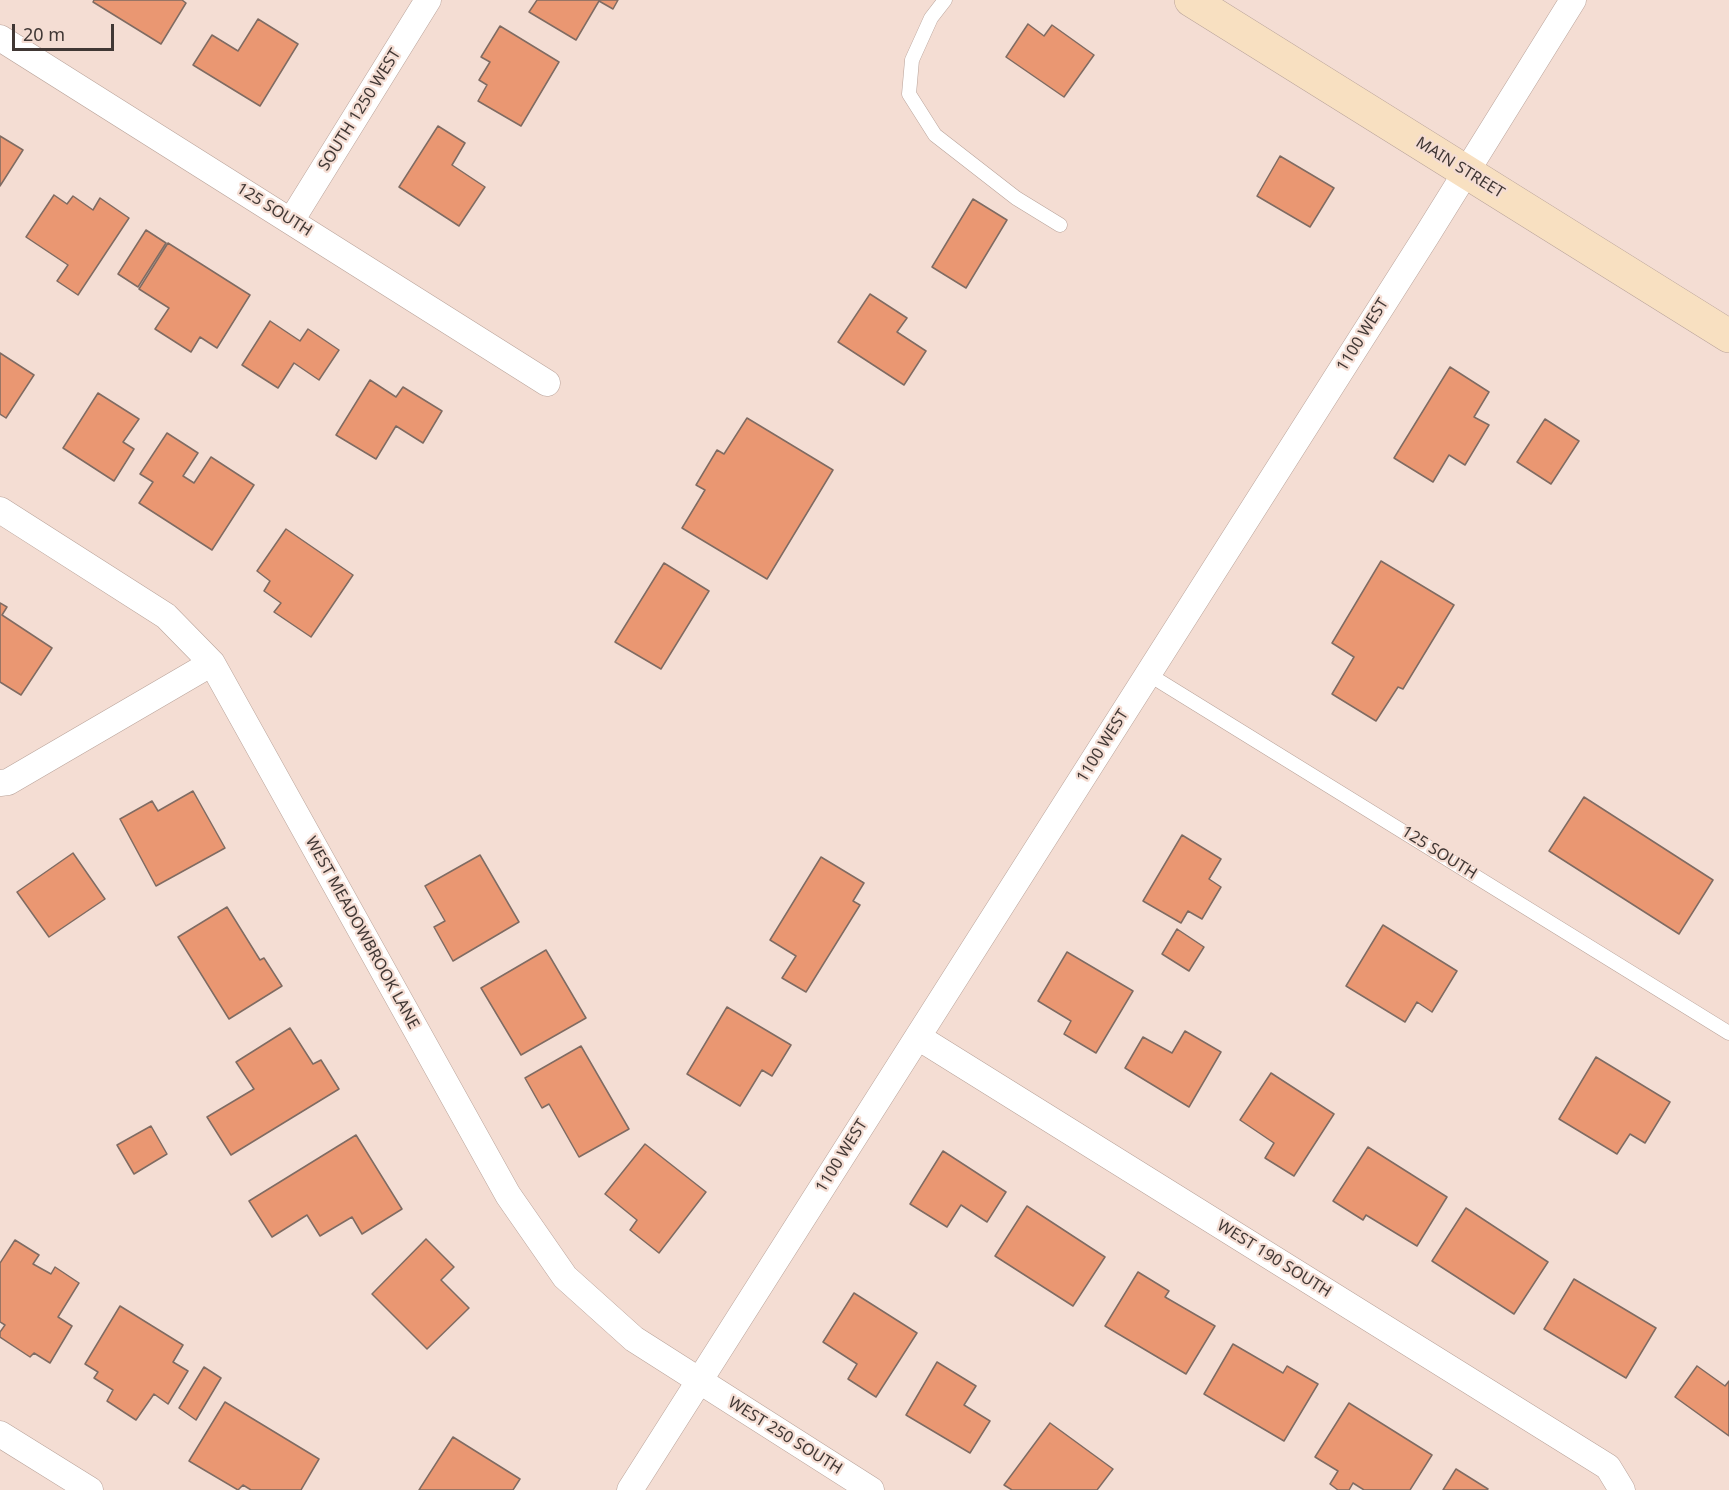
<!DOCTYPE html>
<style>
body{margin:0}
#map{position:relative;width:1729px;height:1490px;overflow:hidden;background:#f4ddd3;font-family:"Noto Sans",sans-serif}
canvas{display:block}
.scale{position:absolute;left:12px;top:24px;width:102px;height:27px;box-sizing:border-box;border:3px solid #403734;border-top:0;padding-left:8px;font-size:18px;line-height:21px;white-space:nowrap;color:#403734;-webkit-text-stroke:4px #f4ddd3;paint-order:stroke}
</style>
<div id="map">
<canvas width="1729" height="1490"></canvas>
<div class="scale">20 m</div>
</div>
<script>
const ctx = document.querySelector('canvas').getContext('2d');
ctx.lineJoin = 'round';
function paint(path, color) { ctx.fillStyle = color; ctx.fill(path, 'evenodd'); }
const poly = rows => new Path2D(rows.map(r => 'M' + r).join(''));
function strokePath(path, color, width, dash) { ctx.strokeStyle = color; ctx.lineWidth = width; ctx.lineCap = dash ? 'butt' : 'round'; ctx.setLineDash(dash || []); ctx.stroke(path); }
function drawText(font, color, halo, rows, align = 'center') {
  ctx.font = font + ' "Noto Sans",sans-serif'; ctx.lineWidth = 4.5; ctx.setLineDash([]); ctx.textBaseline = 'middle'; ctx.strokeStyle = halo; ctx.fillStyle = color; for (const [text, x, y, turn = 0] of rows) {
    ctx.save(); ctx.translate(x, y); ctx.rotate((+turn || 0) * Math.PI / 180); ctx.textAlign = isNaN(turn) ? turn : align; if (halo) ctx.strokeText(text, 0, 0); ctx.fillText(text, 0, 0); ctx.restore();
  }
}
const building = poly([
 [94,0,182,0,186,3,161,44,93,2,94,0],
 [537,0,618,0,613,9,599,1,576,40,529,12,537,0],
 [258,19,298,44,260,106,193,65,212,35,238,51,258,19],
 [1028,24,1044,36,1052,25,1094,55,1064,97,1006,57,1028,24],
 [500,26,559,62,521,126,478,101,487,85,479,80,490,62,481,57,500,26],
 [438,126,465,143,452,165,485,187,459,226,399,187,438,126],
 [0,136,23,150,0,186,0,136],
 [1280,156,1334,188,1310,227,1257,196,1280,156],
 [54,195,67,204,73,196,93,210,100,198,129,218,78,295,57,281,68,265,26,237,54,195],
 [973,199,1007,220,966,288,932,267,973,199],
 [146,230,166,243,138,287,118,274,146,230],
 [168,243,250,295,217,348,200,337,191,352,155,329,169,308,139,289,168,243],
 [870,294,907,318,897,332,926,351,904,385,838,342,870,294],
 [270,321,300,341,308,329,339,350,319,380,294,363,278,388,242,365,270,321],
 [0,353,34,375,6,418,0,414,0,353],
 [1450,367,1489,392,1474,417,1489,425,1465,465,1449,455,1433,482,1394,458,1450,367],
 [370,380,396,397,403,387,442,411,423,443,396,426,376,459,336,435,370,380],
 [98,393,139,419,123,442,134,449,114,481,63,448,98,393],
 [747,418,833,470,767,579,682,528,705,490,696,485,717,450,724,454,747,418],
 [1545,419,1579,441,1551,484,1517,462,1545,419],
 [167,433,198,453,183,476,194,483,211,457,254,485,212,550,139,503,153,482,140,474,167,433],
 [286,529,353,575,311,637,274,612,281,603,264,591,270,581,257,571,286,529],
 [1381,561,1454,605,1403,689,1398,687,1376,721,1332,694,1354,657,1332,643,1381,561],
 [664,563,709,591,661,669,615,642,664,563],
 [0,603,7,607,2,615,52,648,21,695,0,682,0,603],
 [193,791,225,848,156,886,120,819,152,801,158,811,193,791],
 [1584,797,1713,880,1679,934,1549,851,1584,797],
 [1182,835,1221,859,1209,879,1221,887,1202,919,1188,911,1181,923,1143,901,1182,835],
 [73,853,105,899,49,937,17,892,73,853],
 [480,855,519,922,453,961,434,927,445,921,425,886,480,855],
 [821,857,864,883,853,901,860,905,806,992,782,978,796,956,770,940,821,857],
 [227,907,260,960,264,958,282,986,229,1019,178,937,227,907],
 [1383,925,1457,971,1432,1012,1417,1002,1405,1022,1346,986,1383,925],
 [1177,929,1204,947,1189,971,1162,954,1177,929],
 [546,950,586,1018,521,1055,481,988,546,950],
 [1067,952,1133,991,1096,1053,1064,1034,1071,1021,1038,1001,1067,952],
 [727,1007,791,1045,772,1076,762,1070,740,1106,687,1074,727,1007],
 [290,1028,313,1064,321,1060,339,1089,231,1155,207,1117,254,1089,236,1062,290,1028],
 [1185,1031,1221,1052,1189,1107,1125,1068,1143,1037,1172,1053,1185,1031],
 [581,1046,629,1129,579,1157,549,1104,542,1108,525,1078,581,1046],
 [1596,1057,1670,1102,1645,1143,1630,1134,1617,1154,1559,1119,1596,1057],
 [1271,1073,1334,1114,1294,1176,1265,1158,1274,1143,1240,1120,1271,1073],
 [151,1126,167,1154,134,1174,117,1145,151,1126],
 [356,1135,402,1209,362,1234,352,1217,320,1236,307,1215,272,1237,249,1201,356,1135],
 [645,1144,706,1192,659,1253,630,1230,637,1220,605,1194,645,1144],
 [1368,1147,1447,1197,1417,1246,1366,1215,1363,1220,1333,1201,1368,1147],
 [943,1151,1006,1192,987,1222,961,1205,947,1227,910,1204,943,1151],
 [1027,1206,1105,1257,1073,1306,995,1256,1027,1206],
 [1466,1208,1548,1262,1514,1314,1432,1261,1466,1208],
 [426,1239,454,1267,441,1280,469,1308,427,1349,372,1294,426,1239],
 [15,1240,39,1255,33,1264,51,1274,55,1267,79,1283,58,1317,72,1326,50,1363,34,1353,30,1357,0,1337,0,1332,5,1325,0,1322,0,1263,15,1240],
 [1138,1272,1169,1291,1165,1297,1215,1326,1186,1374,1105,1326,1138,1272],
 [1574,1279,1656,1328,1626,1378,1544,1329,1574,1279],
 [854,1293,917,1333,876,1397,848,1379,857,1364,823,1342,854,1293],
 [120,1306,183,1345,173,1362,188,1371,168,1404,154,1394,136,1420,107,1401,113,1390,94,1378,98,1372,85,1364,120,1306],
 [1233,1344,1283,1373,1287,1366,1318,1384,1284,1441,1204,1394,1233,1344],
 [937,1362,976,1386,964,1405,990,1421,970,1453,906,1415,937,1362],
 [1697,1366,1725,1386,1729,1381,1729,1436,1675,1397,1697,1366],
 [204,1367,221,1378,196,1420,179,1408,204,1367],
 [225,1402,319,1459,301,1490,251,1490,243,1485,238,1490,189,1461,225,1402],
 [1349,1403,1432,1455,1410,1490,1364,1490,1353,1483,1349,1490,1338,1490,1330,1484,1338,1471,1315,1457,1349,1403],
 [1050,1423,1113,1469,1097,1490,1012,1490,1004,1485,1050,1423],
 [453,1437,520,1479,513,1490,419,1490,453,1437],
 [1456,1469,1488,1489,1487,1490,1443,1490,1456,1469]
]);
const lane = poly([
 [945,0,931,18,912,60,909,94,935,135,1016,198,1060,225],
 [1148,674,1729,1033]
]);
const street = poly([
 [0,38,547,383],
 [291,221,428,0],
 [0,510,166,616,212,663,508,1195,565,1277,634,1339,871,1490],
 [0,783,8,782,212,663],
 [918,1037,1608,1467,1622,1490],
 [0,1434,90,1490],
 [630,1490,1427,235,1573,0]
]);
const secondary = poly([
 [1191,0,1729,336]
]);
const streetNames = [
 ["SOUTH 1250 WEST",360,110,-58],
 ["MAIN STREET",1460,168,32],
 ["125 SOUTH",274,210,32],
 ["1100 WEST",1363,335,-58],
 ["1100 WEST",1103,746,-58],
 ["125 SOUTH",1439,853,32],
 ["WEST MEADOWBROOK LANE",362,933,61],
 ["1100 WEST",842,1156,-58],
 ["WEST 190 SOUTH",1274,1259,32],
 ["WEST 250 SOUTH",785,1436,32]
];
paint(building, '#ea9772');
strokePath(building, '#7f6b62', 1.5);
strokePath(lane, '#b9a39a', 15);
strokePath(street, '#b9a39a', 27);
strokePath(secondary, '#b9a39a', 34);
strokePath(lane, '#fff', 14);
strokePath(street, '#fff', 26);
strokePath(secondary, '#f8e0c1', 33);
drawText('16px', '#403734', '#f4ddd3', streetNames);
</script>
